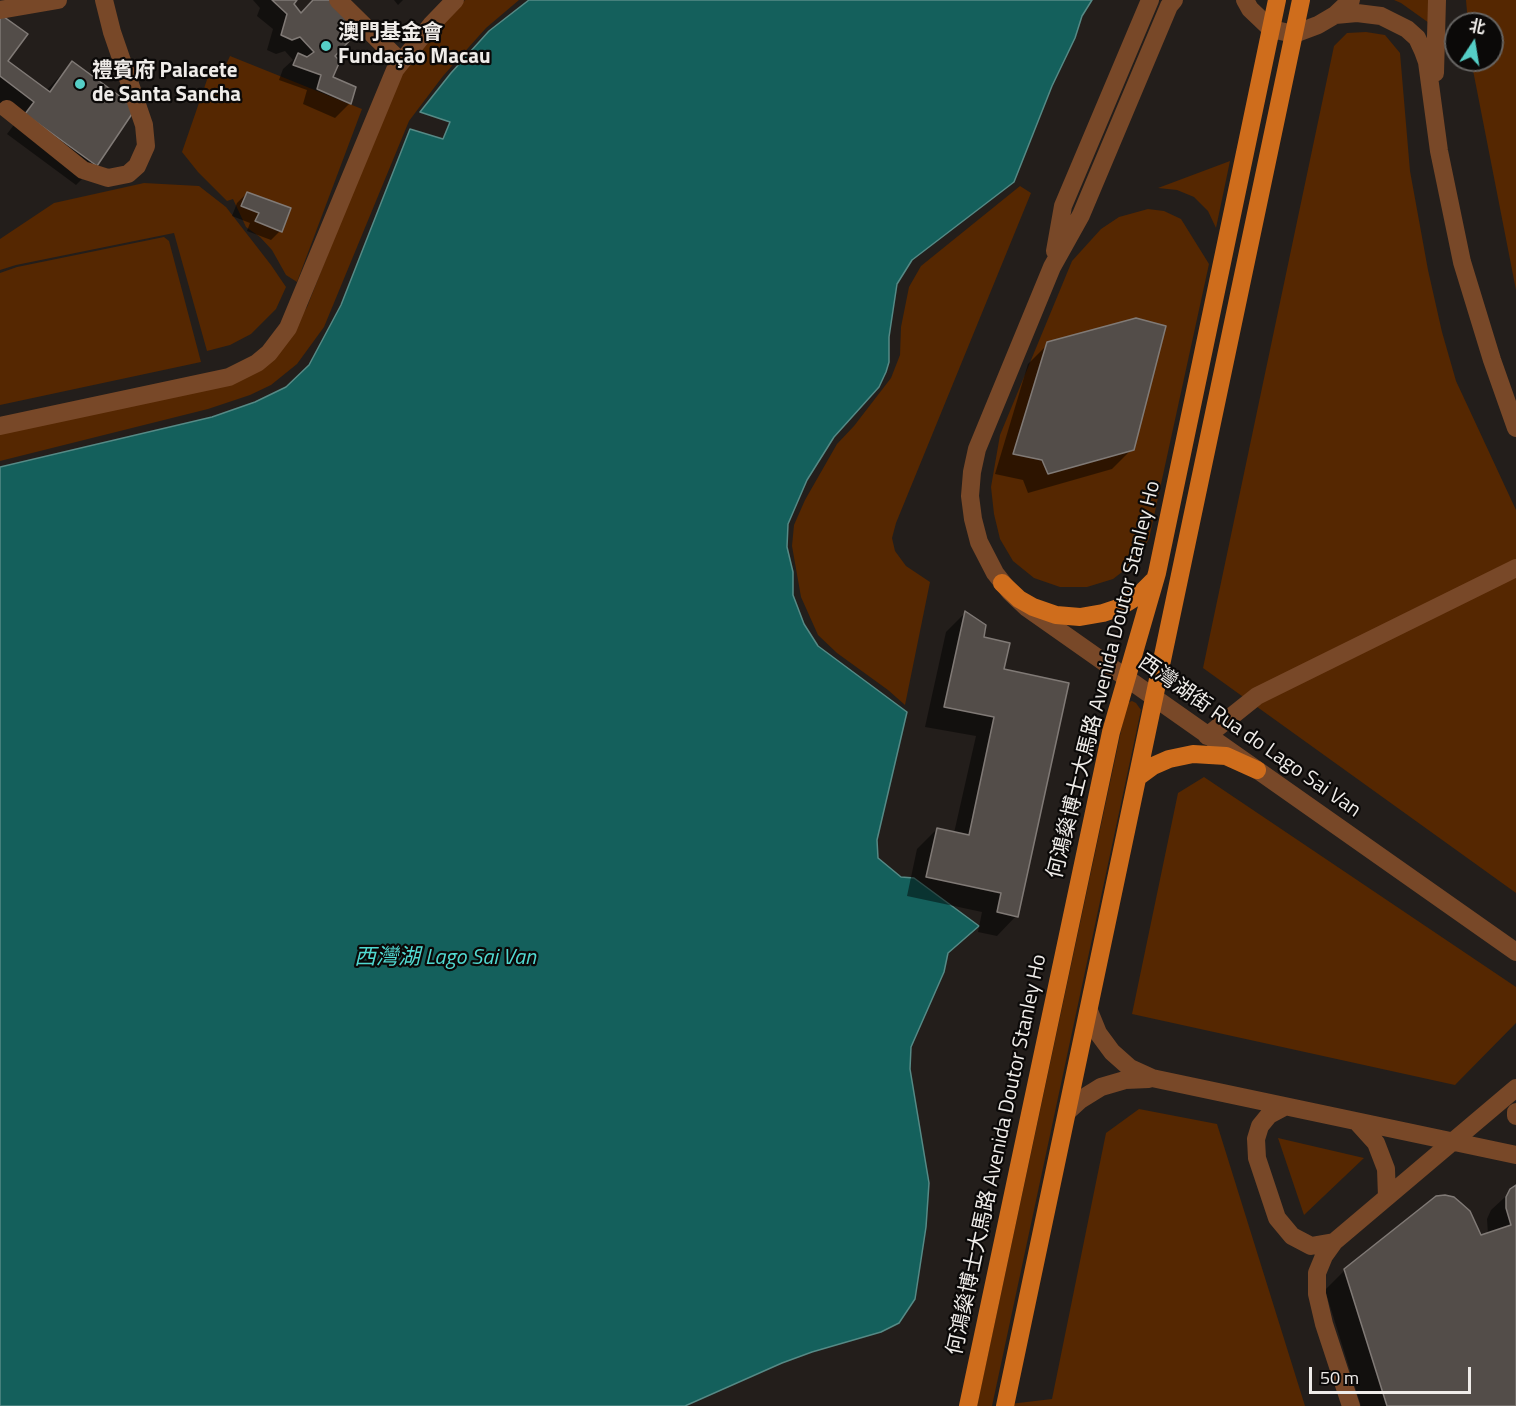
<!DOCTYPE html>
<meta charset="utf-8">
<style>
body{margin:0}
#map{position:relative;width:1516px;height:1406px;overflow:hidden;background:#231e1b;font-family:"Titillium Web","Noto Sans SC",sans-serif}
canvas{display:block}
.north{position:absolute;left:1444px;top:12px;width:60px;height:60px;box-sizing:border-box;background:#0b0908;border:2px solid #666462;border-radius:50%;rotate:12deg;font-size:16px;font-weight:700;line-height:24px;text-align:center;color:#efece9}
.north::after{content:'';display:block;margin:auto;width:21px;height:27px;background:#55cec6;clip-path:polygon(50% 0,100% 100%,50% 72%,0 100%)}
.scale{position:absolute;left:1309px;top:1367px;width:162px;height:27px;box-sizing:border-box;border:3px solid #efece9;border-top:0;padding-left:8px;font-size:18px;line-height:21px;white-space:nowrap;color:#efece9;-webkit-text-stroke:4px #0b0908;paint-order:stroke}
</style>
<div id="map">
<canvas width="1516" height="1406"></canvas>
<div class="north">北</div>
<div class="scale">50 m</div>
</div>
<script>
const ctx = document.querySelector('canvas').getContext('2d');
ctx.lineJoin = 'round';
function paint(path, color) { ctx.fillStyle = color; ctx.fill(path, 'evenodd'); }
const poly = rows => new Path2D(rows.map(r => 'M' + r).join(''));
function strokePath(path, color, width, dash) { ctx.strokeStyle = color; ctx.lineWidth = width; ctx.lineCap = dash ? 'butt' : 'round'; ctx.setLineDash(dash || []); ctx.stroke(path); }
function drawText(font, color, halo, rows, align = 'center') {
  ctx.font = font + ' "Titillium Web","Noto Sans SC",sans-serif'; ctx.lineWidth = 4.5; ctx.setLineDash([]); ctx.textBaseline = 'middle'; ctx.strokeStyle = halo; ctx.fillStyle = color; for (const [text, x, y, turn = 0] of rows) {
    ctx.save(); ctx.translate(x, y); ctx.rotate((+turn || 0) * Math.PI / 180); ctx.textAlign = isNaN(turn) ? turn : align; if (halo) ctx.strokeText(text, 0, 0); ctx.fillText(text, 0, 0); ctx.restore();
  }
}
const green = poly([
 [465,0,519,0,486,28,443,76,409,121,324,327,297,364,271,385,250,395,208,409,0,461,0,427,213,382,285,342,307,307,392,90,424,37],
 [1394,0,1428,0,1429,23,1401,3],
 [1466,0,1516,0,1516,290,1471,60,1492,60,1492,24,1468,24],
 [1366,32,1385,35,1400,53,1410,171,1428,270,1442,332,1456,381,1516,510,1516,893,1203,668,1334,46,1347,33],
 [230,56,362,109,297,282,286,275,272,250,260,237,246,227,233,199,227,201,198,172,182,152,210,71,221,76],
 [1230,161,1216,228,1208,211,1194,197,1177,190,1158,188],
 [144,183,199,186,226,207,271,265,286,287,276,309,251,334,230,345,207,351,174,233,16,265,0,270,0,239,54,203],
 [1020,186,1031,193,896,523,892,538,895,551,906,566,930,582,905,705,888,690,837,653,818,635,801,597,792,546,794,525,805,500,837,444,854,426,891,378,900,355,901,327,909,287,921,266],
 [1148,209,1164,211,1181,219,1209,264,1149,539,1135,562,1113,579,1087,587,1060,587,1034,578,1013,561,1000,539,994,514,991,487,1000,435,1072,261,1101,229,1119,217],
 [164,237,169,241,201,362,0,405,0,273,17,267],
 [1132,701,1136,703,1141,710,992,1406,977,1406,1127,703],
 [1204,777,1516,987,1516,1023,1455,1085,1132,1014,1178,793],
 [1139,1109,1217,1124,1305,1406,1009,1406,1010,1404,1052,1399,1106,1133],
 [1278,1138,1364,1158,1304,1215]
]);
const water = poly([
 [529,0,1092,0,1082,16,1075,38,1052,86,1014,182,912,260,897,284,889,337,889,362,886,372,879,387,834,437,807,480,788,524,787,547,793,572,793,595,804,624,818,646,907,712,877,840,878,858,901,877,914,878,979,926,948,953,944,972,911,1047,910,1069,929,1183,926,1227,915,1299,899,1323,881,1332,812,1352,782,1363,685,1406,0,1406,0,467,212,417,255,402,286,387,309,365,341,305,410,129,443,139,450,122,420,112,451,73,489,31,529,0]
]);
const shadow = poly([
 [253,0,295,0,292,4,300,15,315,0,333,56,331,78,350,103,335,118,303,104,307,90,279,80,283,69,293,60,285,51,276,54,267,50,273,29,257,16,260,8],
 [394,0,403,0,398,5],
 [0,16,6,62,46,91,73,62,96,165,76,185,7,134,16,122,0,110],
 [247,193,280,231,271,240,247,231,250,223,232,216,237,203],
 [1048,344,1132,449,1112,469,1028,493,1023,480,995,474,1028,364],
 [965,613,1003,671,1016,916,997,936,978,932,982,912,907,896,917,849,937,829,954,833,976,736,925,727,946,632],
 [1516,1187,1516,1406,1361,1406,1325,1290,1345,1270,1488,1234,1487,1219,1491,1210]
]);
const building = poly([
 [272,0,297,0,294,4,301,13,313,0,335,0,336,8,358,32,335,56,340,61,333,77,356,87,351,104,317,89,321,75,293,65,298,53,307,57,314,52,300,37,292,40,281,35,287,14,272,0],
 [0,14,28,34,8,61,50,92,72,61,136,108,97,166,25,114,34,102,0,76,0,14],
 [247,192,291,208,282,232,255,221,259,213,241,206,247,192],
 [1136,318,1166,326,1134,450,1048,474,1042,460,1013,454,1047,342,1136,318],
 [965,611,986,625,984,637,1010,643,1004,669,1069,683,1018,917,997,912,1001,893,926,877,937,828,969,835,994,717,944,707,965,611],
 [1516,1185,1516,1406,1387,1406,1344,1269,1436,1196,1445,1195,1454,1197,1461,1203,1470,1211,1481,1235,1511,1225,1506,1208,1506,1197,1510,1189,1516,1185]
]);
const minor = poly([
 [338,0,401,62],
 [1174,0,1169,6,1081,215,1052,267,977,449,972,472,970,496,973,519,979,542,995,573,1010,592,1027,608,1516,952],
 [1245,0,1250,9,1271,29,1294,34,1318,25,1335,15,1351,0],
 [0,10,58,0],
 [1335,15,1357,13,1381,16,1407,29,1417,38,1423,51,1427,62,1439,151,1462,262,1492,360,1516,428],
 [1435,73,1437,0],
 [7,109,83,170,108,178,128,174,137,166,146,146,144,125,112,32,104,0],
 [1055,251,1063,206,1150,0],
 [0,426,229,377,257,363,269,353,288,328,395,70,431,25,455,0],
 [1207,736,1257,696,1516,568],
 [1089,1011,1098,1033,1112,1052,1130,1068,1152,1078,1516,1155],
 [1284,1107,1269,1115,1260,1126,1256,1139,1257,1158,1277,1218,1292,1236,1311,1246,1334,1242],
 [1068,1111,1080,1100,1101,1087,1125,1080,1149,1079],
 [1516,1112,1516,1116],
 [1357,1122,1376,1143,1386,1169,1387,1197],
 [1351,1406,1324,1324,1317,1294,1317,1273,1324,1256,1334,1242,1516,1088]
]);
const major = poly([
 [1002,583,1019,599,1033,607,1056,615,1080,617,1103,613,1118,608,1139,595,1153,581],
 [1138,777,1153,766,1169,759,1193,754,1226,756,1257,770],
 [968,1406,1111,732,1157,573,1277,0],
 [1005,1406,1301,0]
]);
const markers = [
 [326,46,6,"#55cec6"],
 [80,84,6,"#55cec6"]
];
const poiNames = [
 ["澳門基金會",338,34],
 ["Fundação Macau",338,58],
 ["禮賓府 Palacete",92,72],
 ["de Santa Sancha",92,96]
];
const streetNames = [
 ["何鴻燊博士大馬路 Avenida Doutor Stanley Ho",1105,680,-76],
 ["西灣湖街 Rua do Lago Sai Van",1249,737,35],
 ["何鴻燊博士大馬路 Avenida Doutor Stanley Ho",998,1155,-78]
];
const waterNames = [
 ["西灣湖 Lago Sai Van",445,959]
];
paint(green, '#552701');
paint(water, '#14605c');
strokePath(water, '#568a86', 1.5);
paint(shadow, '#0007');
paint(building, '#534d49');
strokePath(building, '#807a76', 1.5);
strokePath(minor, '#784828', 18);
strokePath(major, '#cf6d1c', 18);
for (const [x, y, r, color] of markers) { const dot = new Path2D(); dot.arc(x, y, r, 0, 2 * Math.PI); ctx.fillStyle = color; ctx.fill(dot); strokePath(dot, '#0b0908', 2); }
drawText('bold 21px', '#efece9', '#0b0908', poiNames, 'left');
drawText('21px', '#efece9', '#0b0908', streetNames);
drawText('italic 22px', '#51dad2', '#0b0908', waterNames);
</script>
